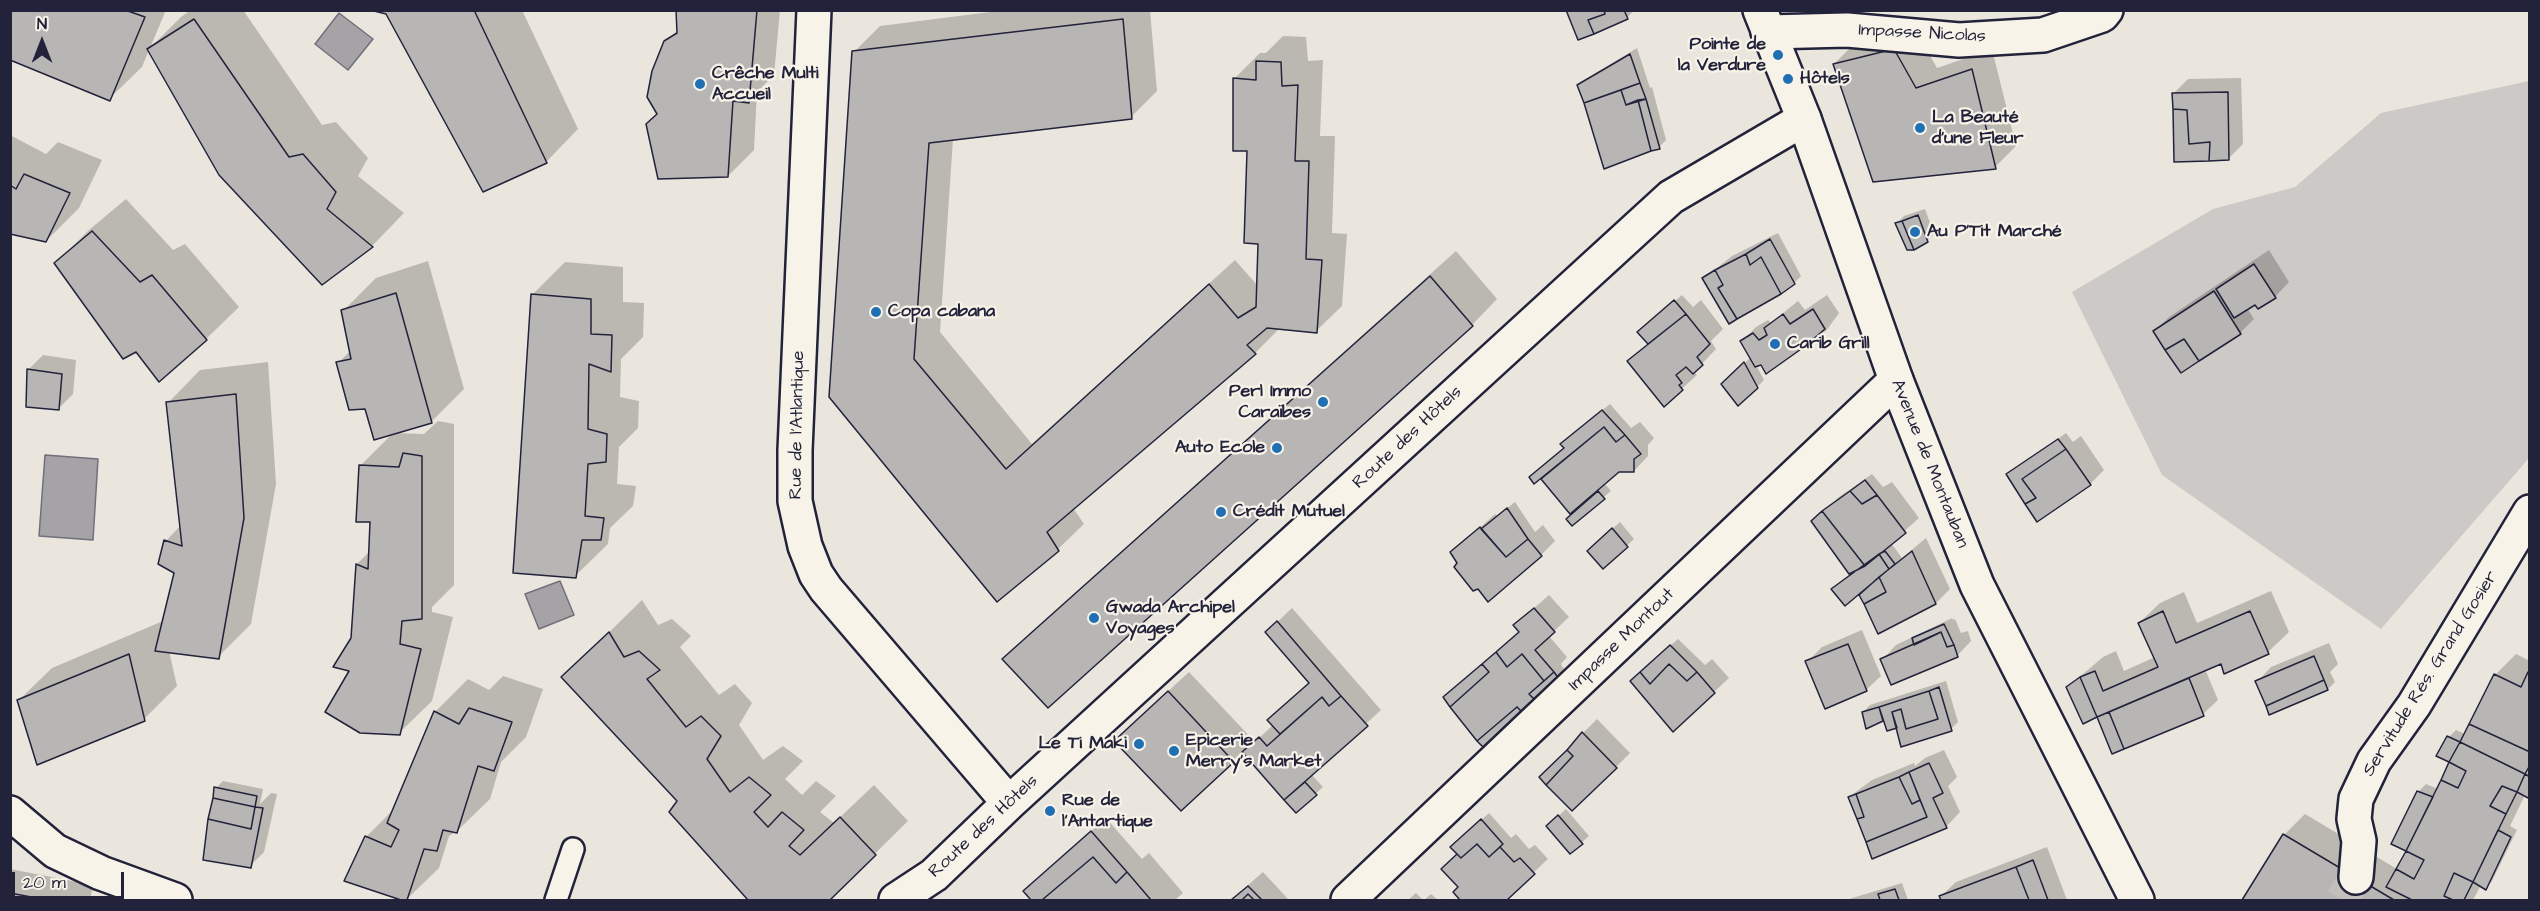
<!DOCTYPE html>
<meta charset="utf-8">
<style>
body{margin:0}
#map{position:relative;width:2540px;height:911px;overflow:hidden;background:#eae6de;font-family:"Architects Daughter",sans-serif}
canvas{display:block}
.frame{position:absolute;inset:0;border:12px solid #22223b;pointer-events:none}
.north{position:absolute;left:12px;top:12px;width:60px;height:60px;-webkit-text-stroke:4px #f7f3e8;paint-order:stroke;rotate:0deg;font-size:16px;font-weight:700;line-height:24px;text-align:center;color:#22223b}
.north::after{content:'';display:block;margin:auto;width:21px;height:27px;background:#22223b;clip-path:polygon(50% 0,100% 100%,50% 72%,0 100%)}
.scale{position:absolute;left:12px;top:872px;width:112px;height:27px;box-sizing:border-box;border:3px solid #22223b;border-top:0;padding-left:8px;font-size:18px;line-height:21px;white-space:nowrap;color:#22223b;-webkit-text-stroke:4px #f7f3e8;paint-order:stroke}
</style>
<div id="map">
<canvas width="2540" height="911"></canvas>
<div class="frame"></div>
<div class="north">N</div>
<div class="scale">20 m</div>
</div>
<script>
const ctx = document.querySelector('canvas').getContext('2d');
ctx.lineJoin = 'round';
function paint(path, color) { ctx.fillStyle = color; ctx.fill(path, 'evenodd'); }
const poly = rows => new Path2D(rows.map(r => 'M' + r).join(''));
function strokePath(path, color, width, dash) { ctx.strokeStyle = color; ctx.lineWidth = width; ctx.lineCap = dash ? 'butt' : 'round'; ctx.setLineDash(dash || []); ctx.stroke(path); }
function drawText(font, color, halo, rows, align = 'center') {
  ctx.font = font + ' "Architects Daughter",sans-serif'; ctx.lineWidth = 4.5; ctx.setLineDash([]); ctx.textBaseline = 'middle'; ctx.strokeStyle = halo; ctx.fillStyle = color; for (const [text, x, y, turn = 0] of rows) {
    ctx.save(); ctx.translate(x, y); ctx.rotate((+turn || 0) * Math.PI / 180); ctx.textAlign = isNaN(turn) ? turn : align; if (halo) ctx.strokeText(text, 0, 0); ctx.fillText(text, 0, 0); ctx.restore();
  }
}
const green = poly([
 [2529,81,2529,458,2381,629,2162,475,2072,292,2213,209,2295,187,2381,113]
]);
const water = poly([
 [339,13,373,39,348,70,315,44,339,13],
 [45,455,98,459,93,540,39,536,45,455],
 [560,581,574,615,539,629,525,594,560,581]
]);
const shadow = poly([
 [10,10,166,10,150,48,181,17,191,10,243,10,322,125,336,122,368,158,358,176,404,213,372,246,322,283,149,50,142,67,109,99],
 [377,10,522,10,578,129,546,162,387,13],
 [677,10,780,10,774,75,757,92,754,150,728,176,658,113,666,42,679,29],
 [1006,10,1150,10,1157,91,1131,117,953,139,940,332,1032,444,1235,260,1258,286,1260,243,1248,150,1234,79,1260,53,1266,53,1283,36,1306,37,1308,61,1323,60,1320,136,1335,136,1332,233,1347,234,1342,306,1316,331,1280,328,1255,353,1073,508,1084,524,1058,549,997,600,831,396,854,52,880,26],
 [1568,10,1634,10,1627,18],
 [1915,29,1937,68,1992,49,2016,146,1995,167,1834,64,1855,43],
 [1637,48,1650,88,1652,87,1666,140,1659,147,1605,167,1579,86,1586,79],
 [2241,78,2243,144,2229,158,2174,93,2188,79],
 [10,135,46,154,58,142,102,160,79,208,46,241,10,232],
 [126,199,173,250,185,244,239,307,206,339,136,350,56,263,89,230],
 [1925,209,1934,234,1927,241,1897,223,1904,216],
 [1778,233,1801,276,1794,283,1704,278,1732,256],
 [2269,250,2289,282,2275,297,2247,308,2254,319,2240,333,2155,331,2169,317],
 [1456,251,1497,299,1472,325,1004,659,1030,634],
 [428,261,464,389,431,422,366,407,338,363,351,350,343,311,376,278],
 [565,262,623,267,623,302,644,303,643,337,621,359,620,397,639,401,638,428,619,447,617,484,636,486,633,506,610,528,608,544,575,576,532,295],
 [1682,295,1693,307,1701,300,1723,329,1711,341,1716,349,1694,372,1697,375,1664,405,1629,361,1649,343,1646,325],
 [1827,295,1839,313,1826,331,1756,365,1764,380,1757,387,1723,384,1751,357,1742,341,1756,327,1768,320,1771,323,1798,301,1805,310],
 [43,355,76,360,73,394,59,408,29,369],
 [268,362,276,484,251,624,218,657,169,651,177,686,144,719,19,700,52,668,163,621,176,572,166,541,181,525,168,403,200,370],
 [1610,404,1631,428,1640,422,1654,438,1648,445,1648,456,1634,471,1618,471,1604,483,1611,491,1572,524,1578,509,1550,469,1565,447,1569,437],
 [438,421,454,424,454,585,432,607,432,612,453,617,432,701,399,733,351,670,357,564,370,551,371,521,360,466,393,433,424,434],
 [2066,433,2073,442,2081,436,2104,470,2090,484,2008,474],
 [1872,474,1883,487,1892,482,1919,518,1891,543,1902,558,1926,538,1950,589,1936,603,1879,632,1859,593,1833,589,1851,573,1813,521,1839,497],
 [1515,502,1535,532,1543,525,1555,541,1541,555,1459,563,1452,553,1495,514,1497,516],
 [1620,522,1634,539,1603,567,1596,544],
 [2271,591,2289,632,2268,652,2225,672,2222,662,2205,669,2218,700,2203,714,2098,718,2102,714,2076,680,2103,657,2116,651,2124,671,2155,657,2139,623,2160,603,2184,592,2197,623],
 [1549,595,1569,617,1549,636,1567,657,1561,664,1565,671,1558,678,1491,657,1520,631,1515,625],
 [642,600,658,625,672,619,691,636,680,647,719,695,735,684,752,703,739,725,763,760,783,746,803,761,785,779,802,795,816,781,836,796,820,812,834,823,874,785,908,821,828,900,750,900,671,812,679,801,596,645],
 [1292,608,1381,710,1311,774,1323,787,1296,811,1243,751,1181,809,1137,720,1189,672,1255,742,1273,725,1269,720,1311,682,1267,632],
 [1952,618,1953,620,1955,619,1961,633,1968,631,1971,641,1957,656,1882,660,1896,645],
 [1862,630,1881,676,1866,690,1807,662,1822,647],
 [1678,639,1705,665,1712,659,1729,678,1673,730,1655,659],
 [2329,643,2338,664,2330,672,2335,682,2328,689,2270,713,2257,682,2271,667],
 [2516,654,2530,661,2530,798,2525,795,2510,826,2517,830,2492,881,2485,888,2481,885,2473,900,2244,900,2284,835,2305,814,2397,869,2408,851,2393,843,2419,791,2426,784,2438,789,2451,761,2449,737,2456,730,2465,734,2495,675],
 [503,676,543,689,526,737,501,762,490,799,457,831,449,836,439,868,406,900,346,880,366,837,395,808,435,712,468,679,489,690],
 [1946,681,1958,722,1951,729,1898,726,1884,719,1867,727,1863,712,1870,705],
 [1597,719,1630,753,1616,767,1583,733],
 [1944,750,1957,777,1948,786,1960,812,1946,827,1849,797,1872,780,1914,763,1915,766,1925,758],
 [223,781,263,789,260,804,271,793,277,794,264,852,250,866,216,788],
 [1566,809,1589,836,1571,852,1555,819],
 [1489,813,1511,838,1516,834,1529,849,1535,845,1548,859,1504,900,1463,900,1455,892,1460,887,1459,840],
 [1106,818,1142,859,1149,853,1183,893,1175,900,1033,900,1025,891],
 [2047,847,2067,900,1943,900,1941,896,1956,882],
 [10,869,93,885,90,900,10,900],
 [1263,872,1289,900,1231,900],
 [1902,883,1908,900,1847,900,1849,899],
 [1416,893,1423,900,1408,900],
 [1431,894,1438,900,1424,900]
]);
const building = poly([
 [10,10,125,10,145,17,110,101,10,60,10,10],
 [370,10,474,10,547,163,483,192,386,14,370,10],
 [676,10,757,10,749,103,733,101,728,177,658,179,646,124,657,114,647,97,652,71,664,41,677,33,676,10],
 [1566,10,1604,10,1605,14,1588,20,1594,34,1578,40,1566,10],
 [1604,10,1624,10,1628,19,1594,34,1588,20,1605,14,1604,10],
 [194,19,289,157,303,154,336,192,327,209,373,247,322,285,219,175,147,49,194,19],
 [1123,19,1132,119,929,143,914,359,1006,469,1209,284,1238,318,1256,307,1258,244,1244,243,1247,151,1233,151,1233,78,1256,80,1256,61,1281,62,1282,86,1298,85,1295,161,1309,161,1306,259,1322,260,1317,333,1267,328,1247,345,1256,354,1047,532,1059,551,997,602,829,397,852,51,1123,19],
 [1894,49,1916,88,1972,69,1996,169,1873,182,1833,64,1894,49],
 [1630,54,1640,83,1584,103,1577,85,1630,54],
 [1640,83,1646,99,1626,105,1621,90,1640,83],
 [1621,90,1626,105,1638,100,1651,151,1604,169,1584,103,1621,90],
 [2228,92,2229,160,2209,161,2210,142,2189,144,2187,110,2173,109,2172,93,2228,92],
 [1646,99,1660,149,1651,151,1638,100,1646,99],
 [2173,109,2187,110,2189,144,2210,142,2209,161,2174,162,2173,109],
 [24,174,70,193,46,242,10,234,10,185,16,189,24,174],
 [1918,215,1928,242,1914,250,1902,221,1918,215],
 [1902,221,1914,250,1907,250,1895,223,1902,221],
 [92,231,140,282,152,275,207,340,159,382,136,352,123,359,54,263,92,231],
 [1770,239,1795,284,1781,294,1761,257,1750,265,1746,254,1770,239],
 [1746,254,1750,265,1761,257,1781,294,1737,319,1718,288,1723,285,1715,270,1746,254],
 [2254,264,2276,298,2258,309,2255,305,2234,318,2216,289,2254,264],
 [1715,270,1723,285,1718,288,1737,319,1729,324,1702,278,1715,270],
 [1430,276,1473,326,1048,708,1002,659,1430,276],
 [2214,291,2241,334,2199,361,2184,339,2165,350,2153,331,2214,291],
 [396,293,432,423,374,440,365,409,349,410,336,362,351,359,341,310,396,293],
 [531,294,591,299,591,334,612,335,611,372,589,364,588,429,607,434,606,462,588,464,585,516,604,518,601,540,582,540,576,578,513,573,531,294],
 [1674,300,1686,314,1648,344,1637,332,1674,300],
 [1813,309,1825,329,1804,347,1766,374,1761,365,1755,367,1740,341,1753,333,1759,340,1767,335,1764,328,1783,314,1790,324,1813,309],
 [1686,314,1710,344,1697,357,1703,365,1693,374,1686,367,1676,375,1682,383,1679,385,1683,390,1664,407,1627,361,1686,314],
 [2184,339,2199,361,2181,373,2165,350,2184,339],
 [1744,362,1758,388,1738,406,1721,384,1744,362],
 [27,369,62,374,59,410,26,407,27,369],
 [236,394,244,518,219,659,155,651,174,573,158,564,164,540,182,546,166,402,236,394],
 [1602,410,1625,435,1616,442,1604,427,1534,484,1529,477,1564,448,1560,444,1602,410],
 [1604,427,1616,442,1625,435,1641,454,1634,459,1634,472,1619,472,1570,514,1541,479,1604,427],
 [2058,439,2066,449,2022,479,2036,498,2025,504,2006,474,2058,439],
 [2066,449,2091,485,2037,522,2025,504,2036,498,2022,479,2066,449],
 [403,453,422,456,422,619,402,621,400,644,421,649,400,735,360,733,325,712,349,671,333,667,351,638,356,564,368,569,370,522,356,522,359,465,399,467,403,453],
 [1865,480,1877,495,1862,504,1850,491,1865,480],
 [1598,491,1605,499,1572,526,1566,519,1598,491],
 [1850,491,1862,504,1877,495,1906,533,1865,566,1822,511,1850,491],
 [1507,508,1528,539,1506,557,1481,529,1507,508],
 [1822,511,1865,566,1849,574,1811,521,1822,511],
 [1480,527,1506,557,1528,539,1542,556,1488,602,1478,589,1473,591,1454,567,1457,563,1450,552,1480,527],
 [1612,528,1628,547,1603,569,1587,551,1612,528],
 [1885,551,1895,564,1889,569,1879,554,1885,551],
 [1912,551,1936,604,1878,634,1864,604,1886,592,1879,577,1912,551],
 [1879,554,1889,569,1845,606,1831,589,1879,554],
 [1879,577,1886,592,1864,604,1859,595,1879,577],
 [1534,608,1555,632,1535,650,1554,672,1544,681,1522,654,1507,667,1496,652,1519,632,1513,625,1534,608],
 [2163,611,2176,643,2250,611,2269,654,2224,674,2221,664,2097,717,2080,677,2095,671,2103,691,2158,667,2138,623,2163,611],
 [1277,621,1341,696,1329,706,1322,697,1280,734,1267,720,1309,683,1265,632,1277,621],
 [1944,624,1954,645,1947,647,1941,632,1914,645,1912,638,1944,624],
 [609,632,624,657,639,651,660,670,647,679,686,727,701,716,721,736,707,759,730,792,749,777,771,795,754,812,768,827,782,812,804,830,789,846,800,855,840,817,876,855,830,900,748,900,669,812,677,801,561,677,609,632],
 [1941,632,1947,647,1954,645,1958,657,1891,685,1880,659,1941,632],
 [1848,644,1867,691,1825,709,1805,661,1848,644],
 [1670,645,1697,672,1687,681,1669,664,1650,684,1640,672,1670,645],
 [1496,652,1507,667,1522,654,1544,681,1529,694,1534,699,1521,711,1517,707,1477,741,1450,707,1489,672,1482,664,1496,652],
 [129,654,145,721,37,765,17,700,129,654],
 [2314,656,2324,680,2266,706,2255,681,2314,656],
 [1482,664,1489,672,1450,707,1443,697,1482,664],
 [1669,664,1687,681,1697,672,1715,693,1673,732,1630,681,1640,672,1650,684,1669,664],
 [1554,672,1559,679,1534,699,1529,694,1554,672],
 [2528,672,2530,672,2530,752,2469,724,2494,674,2521,687,2528,672],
 [2080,677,2097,717,2083,724,2066,687,2080,677],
 [2189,678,2204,716,2124,749,2109,712,2189,678],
 [2324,680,2328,690,2269,715,2266,706,2324,680],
 [1939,687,1952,731,1901,747,1892,712,1901,709,1906,729,1938,719,1929,691,1939,687],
 [1168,691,1234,762,1181,811,1114,741,1168,691],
 [1929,691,1938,719,1906,729,1901,709,1892,712,1897,728,1887,731,1879,707,1929,691],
 [1341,696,1368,726,1284,800,1242,752,1259,737,1267,746,1322,697,1329,706,1341,696],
 [1517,707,1521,711,1483,747,1477,741,1517,707],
 [1879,707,1883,721,1866,729,1862,712,1879,707],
 [469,708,512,722,494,771,478,766,457,833,443,830,437,851,424,849,407,900,401,900,344,881,365,836,391,847,399,830,387,823,434,711,459,724,469,708],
 [2109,712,2124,749,2112,754,2097,717,2109,712],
 [2469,724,2530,752,2530,765,2525,774,2460,742,2469,724],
 [1582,732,1617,768,1572,811,1546,785,1573,756,1567,750,1582,732],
 [2447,736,2460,742,2449,762,2436,756,2447,736],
 [2460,742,2525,774,2517,792,2502,786,2490,806,2506,814,2473,882,2454,873,2444,896,2453,900,2412,900,2386,887,2396,869,2414,879,2424,860,2406,851,2441,780,2458,788,2466,771,2449,762,2460,742],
 [1567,750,1573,756,1546,785,1539,777,1567,750],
 [2449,762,2466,771,2458,788,2441,780,2449,762],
 [1929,763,1943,793,1933,798,1947,828,1872,859,1866,842,1927,817,1909,772,1929,763],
 [1909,772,1920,800,1912,804,1899,777,1909,772],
 [2525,774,2530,777,2530,799,2517,792,2525,774],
 [1899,777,1912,804,1920,800,1927,817,1866,842,1857,819,1864,817,1856,794,1899,777],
 [1305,782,1317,795,1296,813,1284,800,1305,782],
 [2502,786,2517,792,2506,814,2490,806,2502,786],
 [214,787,257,796,255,807,213,798,214,787],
 [2417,791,2433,797,2406,851,2391,844,2417,791],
 [1856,794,1864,817,1857,819,1848,797,1856,794],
 [213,798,255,807,251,829,208,819,213,798],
 [255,807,263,808,251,868,203,860,208,819,251,829,255,807],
 [1558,815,1583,844,1570,854,1546,826,1558,815],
 [1481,819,1503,844,1489,857,1477,844,1461,858,1450,847,1481,819],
 [2498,830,2511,837,2486,890,2473,882,2498,830],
 [1091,831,1127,872,1116,883,1093,857,1042,900,1031,900,1023,891,1091,831],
 [2283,834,2362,881,2350,900,2242,900,2283,834],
 [1477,844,1489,857,1500,847,1514,862,1520,858,1535,874,1507,900,1460,900,1453,892,1458,887,1441,869,1457,854,1461,858,1477,844],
 [2406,851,2424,860,2414,879,2396,869,2406,851],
 [1093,857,1116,883,1127,872,1151,900,1042,900,1093,857],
 [2033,860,2048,900,2029,900,2016,867,2033,860],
 [2016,867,2029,900,1941,900,1939,896,2016,867],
 [2454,873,2473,882,2464,900,2453,900,2444,896,2454,873],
 [2362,881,2394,900,2350,900,2362,881],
 [1248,886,1262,900,1254,900,1248,894,1242,900,1231,900,1248,886],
 [1895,889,1899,900,1880,900,1878,894,1895,889],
 [10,893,47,900,10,900,10,893]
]);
const minorTunnel = poly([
 [2342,900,2356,877]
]);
const service = poly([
 [556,900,573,849]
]);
const minor = poly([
 [814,10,795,450,795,501,805,546,816,574,826,589,1009,803],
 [1768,32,1847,30,1959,40,2043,35,2102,15,2106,10],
 [10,813,55,851,101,873,175,900],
 [2356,877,2359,841,2354,819,2356,799,2374,761,2414,705,2530,512],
 [896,900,934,875,1009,803,1671,197,1804,119],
 [1348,900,1896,380]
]);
const secondary = poly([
 [1760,10,1804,119,1896,380,1977,585,2137,900]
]);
const markers = [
 [1778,55,6,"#1f6fb2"],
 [1788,79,6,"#1f6fb2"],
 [700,84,6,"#1f6fb2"],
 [1920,128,6,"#1f6fb2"],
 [1915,232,6,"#1f6fb2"],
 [876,312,6,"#1f6fb2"],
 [1775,344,6,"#1f6fb2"],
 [1323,402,6,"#1f6fb2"],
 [1277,448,6,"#1f6fb2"],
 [1221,512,6,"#1f6fb2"],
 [1094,618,6,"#1f6fb2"],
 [1139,744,6,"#1f6fb2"],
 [1174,751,6,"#1f6fb2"],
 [1050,811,6,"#1f6fb2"]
];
const streetNames = [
 ["Impasse Nicolas",1922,34,3],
 ["Rue de l'Atlantique",798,425,-89],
 ["Route des Hôtels",1408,438,-43],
 ["Avenue de Montauban",1929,464,68],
 ["Impasse Montout",1622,640,-44],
 ["Servitude Rés. Grand Gosier",2431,674,-58],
 ["Route des Hôtels",984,827,-43]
];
const poiNames = [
 ["Pointe de",1766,45,"right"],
 ["la Verdure",1766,66,"right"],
 ["Crêche Multi",712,74],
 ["Accueil",712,95],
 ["Hôtels",1800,79],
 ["La Beauté",1932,118],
 ["d'une Fleur",1932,139],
 ["Au P'Tit Marché",1927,232],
 ["Copa cabana",888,312],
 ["Carib Grill",1787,344],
 ["Perl Immo",1311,392,"right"],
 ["Caraïbes",1311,413,"right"],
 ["Auto Ecole",1265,448,"right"],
 ["Crédit Mutuel",1233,512],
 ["Gwada Archipel",1106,608],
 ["Voyages",1106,629],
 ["Epicerie",1186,741],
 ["Merry's Market",1186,762],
 ["Le Ti Maki",1127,744,"right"],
 ["Rue de",1062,801],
 ["l'Antartique",1062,822]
];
paint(green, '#cdc9c6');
paint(water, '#a6a3a6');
strokePath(water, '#716f7b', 1.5);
paint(shadow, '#0003');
paint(building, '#b8b6b5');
strokePath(building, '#22223b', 1.5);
strokePath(minorTunnel, '#c2bfbd', 33, [33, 16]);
strokePath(service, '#22223b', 26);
strokePath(minor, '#22223b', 38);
strokePath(secondary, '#22223b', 38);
strokePath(service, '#f7f3e8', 21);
strokePath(minor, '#f7f3e8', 33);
strokePath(secondary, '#f7f3e8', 33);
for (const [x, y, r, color] of markers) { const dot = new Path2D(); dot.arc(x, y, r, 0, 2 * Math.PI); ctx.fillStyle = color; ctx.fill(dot); strokePath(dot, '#f7f3e8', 2); }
drawText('18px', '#22223b', '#f7f3e8', streetNames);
drawText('bold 18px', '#22223b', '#f7f3e8', poiNames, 'left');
</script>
